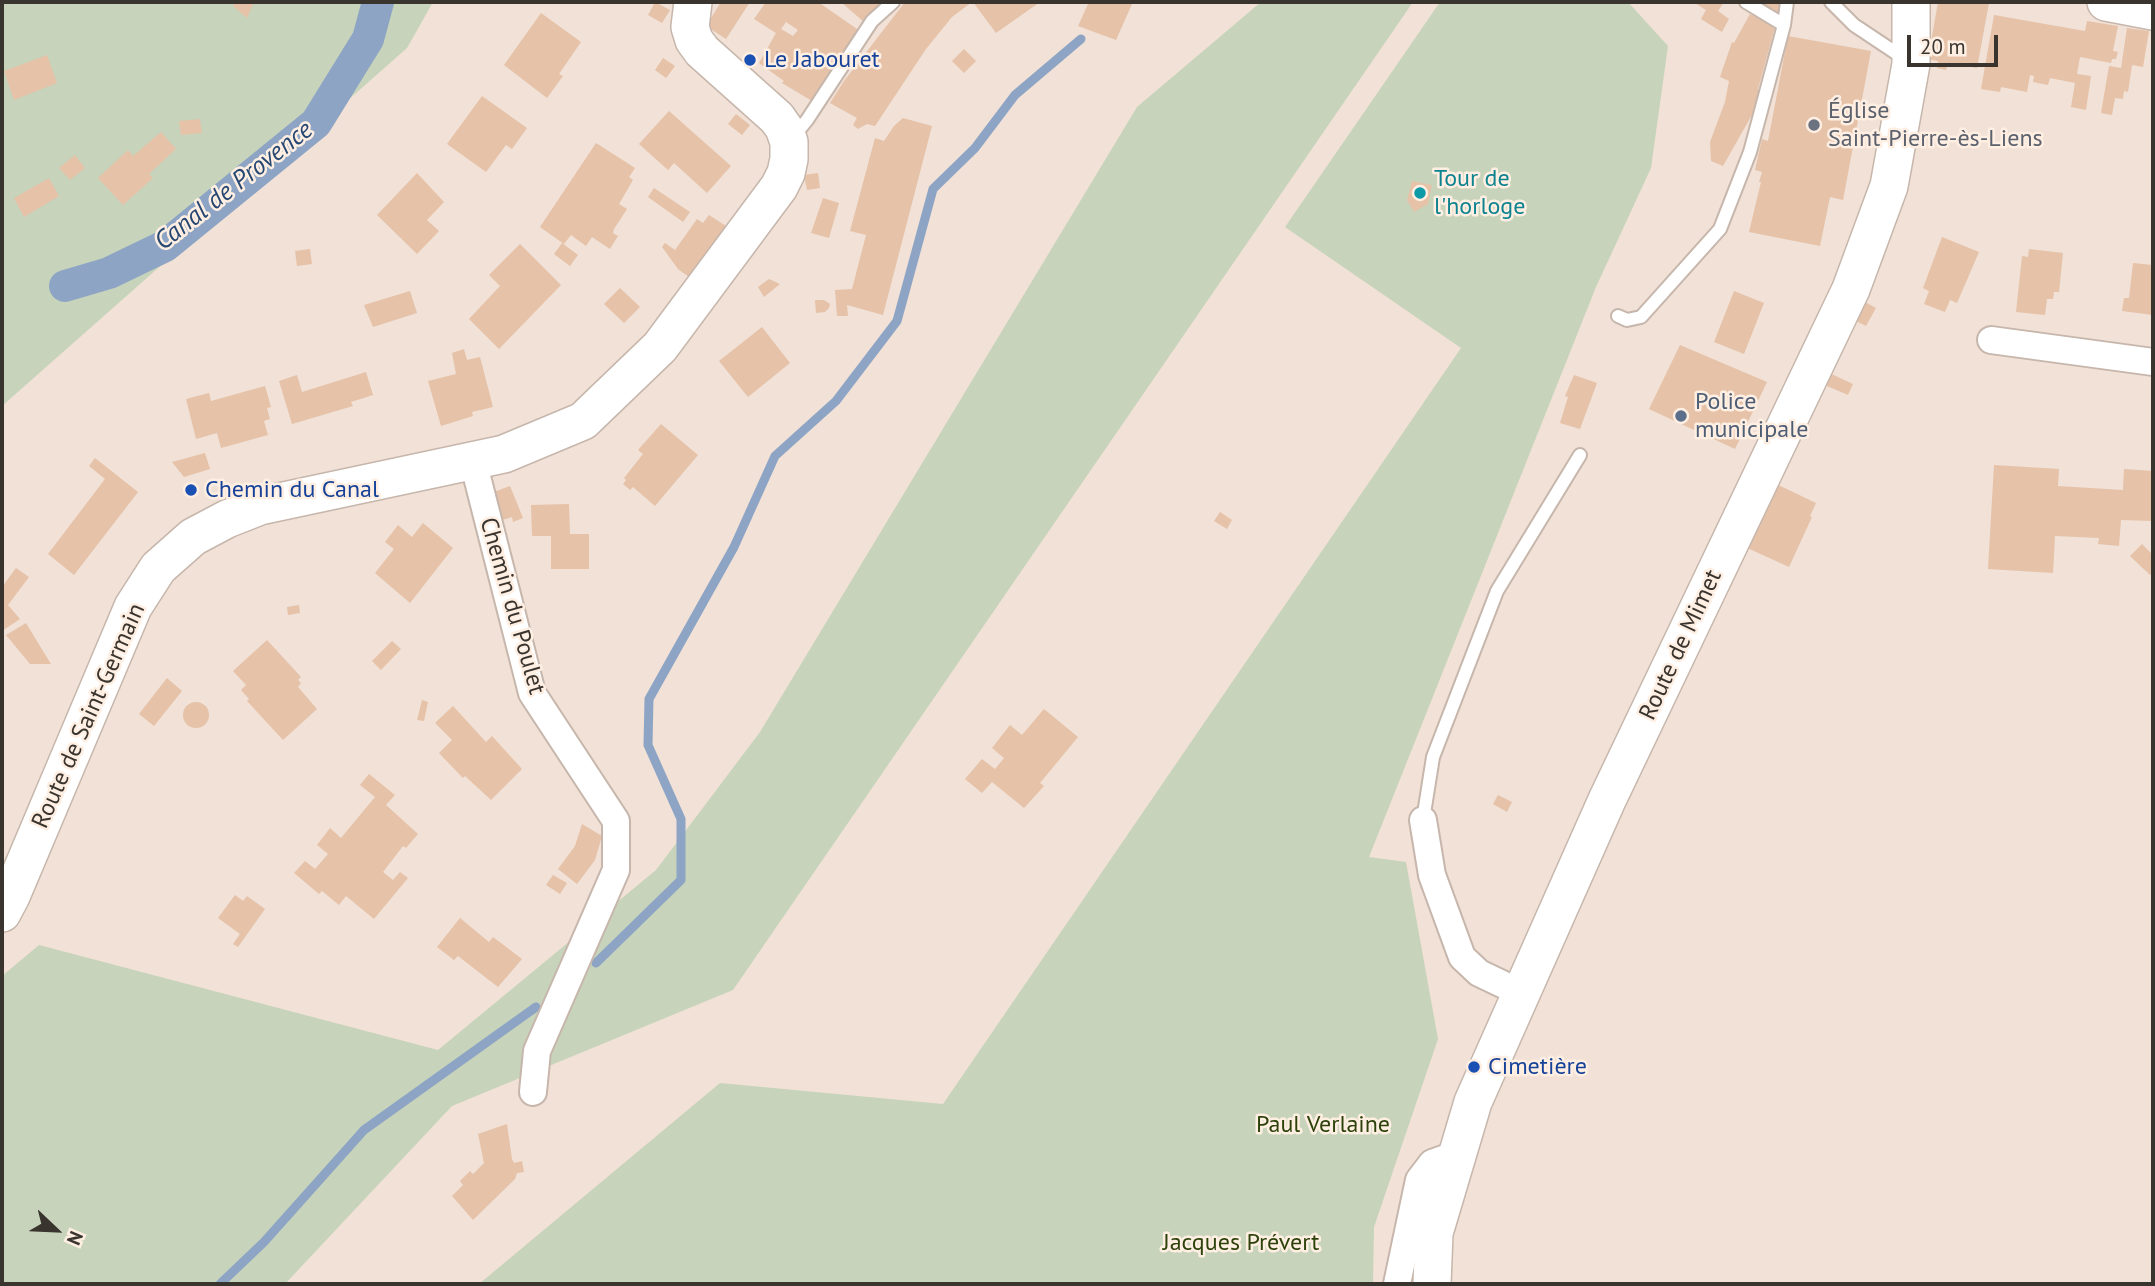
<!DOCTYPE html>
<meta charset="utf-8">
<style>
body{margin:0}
#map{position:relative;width:2155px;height:1286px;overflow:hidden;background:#f1e1d6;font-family:"PT Sans",sans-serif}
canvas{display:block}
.frame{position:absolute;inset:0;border:4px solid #3a342f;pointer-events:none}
.north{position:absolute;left:21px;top:1195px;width:70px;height:70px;-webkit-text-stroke:5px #ffefe3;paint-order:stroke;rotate:113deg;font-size:19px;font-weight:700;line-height:28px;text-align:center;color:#3a342f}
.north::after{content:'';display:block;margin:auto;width:24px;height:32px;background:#3a342f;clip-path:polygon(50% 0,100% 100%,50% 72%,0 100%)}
.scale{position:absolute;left:1907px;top:35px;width:91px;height:32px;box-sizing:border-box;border:4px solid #3a342f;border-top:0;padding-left:9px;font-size:21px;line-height:24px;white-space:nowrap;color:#3a342f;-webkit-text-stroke:5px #ffefe3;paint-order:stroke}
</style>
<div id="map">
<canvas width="2155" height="1286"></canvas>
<div class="frame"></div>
<div class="north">N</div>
<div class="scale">20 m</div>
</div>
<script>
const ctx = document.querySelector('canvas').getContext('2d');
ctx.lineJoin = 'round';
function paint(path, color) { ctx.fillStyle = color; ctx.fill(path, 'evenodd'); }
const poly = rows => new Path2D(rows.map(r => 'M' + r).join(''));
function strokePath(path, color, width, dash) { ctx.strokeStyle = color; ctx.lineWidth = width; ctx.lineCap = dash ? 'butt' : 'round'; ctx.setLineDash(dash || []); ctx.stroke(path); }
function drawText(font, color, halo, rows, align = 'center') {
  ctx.font = font + ' "PT Sans",sans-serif'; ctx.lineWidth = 5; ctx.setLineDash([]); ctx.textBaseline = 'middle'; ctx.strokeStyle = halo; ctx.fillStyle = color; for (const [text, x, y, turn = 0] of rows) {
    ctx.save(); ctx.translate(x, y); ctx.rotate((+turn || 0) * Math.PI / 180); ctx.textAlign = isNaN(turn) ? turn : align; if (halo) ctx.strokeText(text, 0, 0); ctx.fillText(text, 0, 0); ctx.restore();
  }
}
const green = poly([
 [2,2,433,2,407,48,2,406],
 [1261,2,1413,2,733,990,452,1106,285,1284,2,1284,2,976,39,945,438,1050,656,870,760,732,1137,107],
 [1440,2,1628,2,1668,46,1651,168,1596,287,1369,857,1406,862,1438,1039,1374,1227,1373,1284,479,1284,720,1083,943,1104,1461,348,1285,227]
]);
const stream = poly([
 [596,963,681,880,681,819,648,745,649,699,734,547,775,456,836,401,897,321,933,189,975,148,1015,95,1081,39],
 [220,1284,264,1242,364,1130,536,1007]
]);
const canal = poly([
 [65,286,109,273,165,246,316,123,368,39,378,2]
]);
const building = poly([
 [235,2,254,2,247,18,233,6],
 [655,2,670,10,662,23,648,15],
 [721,2,750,2,726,39,706,26],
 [766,2,818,2,860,31,812,101,782,83,784,81,759,63,776,33,754,19],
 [786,22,798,30,793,36,781,29],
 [841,2,882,2,865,23],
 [905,2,972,2,952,17,926,49,875,126,867,124,858,129,853,125,857,118,830,103,844,81],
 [973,2,1040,2,996,33],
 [1089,2,1128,2,1132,4,1116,40,1078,26],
 [1693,2,1724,2,1718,11,1729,19,1722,32,1701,19,1706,10],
 [1755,2,1780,2,1782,8,1780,14,1776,15],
 [1938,2,1989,3,1977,68,1948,63,1946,70,1937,68,1938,61,1928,59],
 [541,13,581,42,559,74,563,76,547,98,504,65],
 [1750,14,1775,27,1758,89,1762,93,1760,103,1755,103,1753,113,1723,166,1711,161,1710,142,1725,102,1729,81,1720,77,1732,42,1734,43],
 [1994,15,2085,31,2087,21,2118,26,2113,51,2118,52,2116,59,2112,59,2111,63,2080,57,2077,74,2091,76,2086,110,2071,107,2075,83,2050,78,2048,85,2033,82,2034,76,2030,75,2027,92,2001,87,2000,92,1981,89],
 [2127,28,2149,31,2143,67,2132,65,2128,92,2124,91,2123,99,2115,98,2112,115,2101,113,2109,66,2121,68],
 [1788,36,1871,51,1843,200,1830,197,1820,246,1749,232,1761,182,1759,182,1762,172,1755,170,1762,139,1768,141],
 [964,49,976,61,964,73,952,61],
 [47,55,57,83,14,100,4,71],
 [663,58,675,66,666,78,655,70],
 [482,96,527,128,512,149,506,145,486,172,447,144],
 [669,111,731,166,707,193,674,163,668,170,639,144],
 [736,114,750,125,742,135,728,124],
 [903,118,932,126,883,315,847,305,848,316,837,316,835,290,852,289,866,235,850,231,875,138,884,141,894,126],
 [200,119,202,133,181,135,179,121],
 [161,132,176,149,149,174,153,178,123,205,98,178,128,150,133,156],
 [596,143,635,168,629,177,633,180,619,204,627,209,614,229,613,233,618,236,610,249,592,237,586,246,571,235,564,244,540,227],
 [75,155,85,168,70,180,59,168],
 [417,173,444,202,427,220,439,231,417,254,377,215],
 [818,173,820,188,807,190,804,175],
 [49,178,59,196,24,217,14,198],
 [1412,181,1432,185,1428,204,1414,212,1407,200],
 [654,188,690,212,683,222,648,197],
 [823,198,839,203,829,238,811,233],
 [709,215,726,226,689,277,678,269,662,247,665,243,675,250,697,219,703,223],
 [1942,237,1979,252,1957,303,1950,300,1945,312,1924,304,1929,291,1923,288],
 [562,243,578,255,570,266,554,254],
 [520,244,561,285,499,349,469,319,500,286,489,275],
 [310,249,312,264,297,266,295,251],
 [2029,249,2063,253,2059,292,2054,292,2053,299,2047,299,2045,315,2016,312,2022,256,2028,257],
 [2133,263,2153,265,2153,315,2122,311,2124,298,2129,298],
 [769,279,780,284,764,297,758,287],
 [620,288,640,307,624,323,604,304],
 [410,291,417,313,373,327,364,305],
 [1734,291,1764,303,1744,354,1714,342],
 [815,300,824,300,830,304,829,308,825,312,816,313],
 [1865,302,1876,308,1866,326,1856,321],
 [762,327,790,363,748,397,719,361],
 [1680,345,1767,382,1735,449,1649,409],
 [464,349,467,360,480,357,493,407,472,412,473,416,441,426,428,381,456,374,452,353],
 [1825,371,1853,384,1848,395,1820,383],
 [366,372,373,395,351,402,353,406,292,424,279,381,297,375,302,392],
 [1574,375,1597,383,1580,429,1560,423,1568,397,1565,396],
 [265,386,271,407,267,408,270,419,264,421,268,435,221,448,217,433,196,439,186,399,209,393,211,401],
 [661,424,698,455,655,506,633,487,630,490,623,484,626,480,624,478,643,454,638,450],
 [205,453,210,469,184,477,172,462],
 [95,458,138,492,74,575,48,554,105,479,89,466],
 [1994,465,2059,469,2058,486,2123,490,2124,469,2153,471,2153,521,2121,520,2119,546,2098,544,2099,538,2055,536,2053,573,1988,569],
 [1774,483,1816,503,1810,516,1812,517,1789,567,1743,546],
 [510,486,523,518,513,522,512,517,496,522,491,493],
 [569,504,570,534,589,534,589,569,551,569,551,536,532,536,531,505],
 [1220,512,1232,520,1227,529,1214,521],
 [423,523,453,548,410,603,375,573,394,549,385,542,398,525,412,537],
 [2142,544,2153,555,2153,572,2150,575,2130,556],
 [16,568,29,577,8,605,20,619,2,631,2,587],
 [299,605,300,613,288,615,287,607],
 [26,623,46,656,51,664,30,664,6,635],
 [267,640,301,677,298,680,301,683,298,687,317,709,283,740,247,701,249,699,241,690,246,685,233,671],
 [392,641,401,649,381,670,372,661],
 [167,678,182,691,154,726,139,714],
 [422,700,428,702,424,721,417,720],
 '183 715a13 13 0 1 1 26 0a13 13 0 1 1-26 0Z',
 [453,706,486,742,492,736,522,769,491,800,465,776,463,778,439,753,452,740,435,723],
 [1044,709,1078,737,1040,783,1044,786,1024,808,992,782,982,793,965,779,982,759,995,769,1004,758,992,748,1010,725,1022,735],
 [369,774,395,795,386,805,418,834,406,848,403,846,383,872,393,880,400,872,408,878,374,919,346,896,339,905,322,891,319,894,294,873,305,861,315,869,328,854,317,845,330,828,341,838,375,797,360,785],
 [1498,795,1512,802,1507,812,1493,804],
 [582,824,602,836,595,860,577,884,558,869,575,846],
 [553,875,567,883,560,894,546,885],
 [235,895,243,901,247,896,265,909,238,947,233,944,240,934,218,918],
 [460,918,489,942,493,937,522,959,498,987,458,956,454,960,437,947],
 [507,1124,512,1159,514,1163,522,1161,524,1172,517,1173,515,1179,473,1220,452,1196,463,1185,460,1181,470,1171,473,1174,484,1163,478,1134]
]);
const lane = poly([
 [1746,2,1784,25],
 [1831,2,1854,25,1905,59],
 [794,136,807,120,872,21,893,2],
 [1618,316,1627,320,1641,317,1720,229,1750,152,1784,25,1787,2],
 [1423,820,1433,757,1497,591,1580,455]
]);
const street = poly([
 [1991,340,2153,362],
 [473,461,532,693,616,821,616,870,537,1051,533,1092],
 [1423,820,1432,875,1462,957,1479,973,1521,993],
 [1397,1284,1419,1180,1432,1163,1443,1159,1455,1163]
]);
const secondary = poly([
 [2106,2,2153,11],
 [2,913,11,896,133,607,158,568,193,537,227,519,260,506,504,454,583,421,660,347,779,187,786,173,789,159,789,142,784,128,777,118,702,51,694,40,690,27,693,2],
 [1432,1284,1434,1233,1473,1102,1607,800,1851,289,1889,186,1911,64,1911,2]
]);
const markers = [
 [750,60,7,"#1a4fb4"],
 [1814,125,7,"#6b7280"],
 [1420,193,7,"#0f9aa8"],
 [1681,416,7,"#5c6f8a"],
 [191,490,7,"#1a4fb4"],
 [1474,1067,7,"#1a4fb4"]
];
const transitNames = [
 ["Le Jabouret",764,60],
 ["Chemin du Canal",205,490],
 ["Cimetière",1488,1067]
];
const worshipNames = [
 ["Église",1828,111],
 ["Saint-Pierre-ès-Liens",1828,139]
];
const cultureNames = [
 ["Tour de",1434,179],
 ["l'horloge",1434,207]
];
const serviceNames = [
 ["Police",1695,402],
 ["municipale",1695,430]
];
const streetNames = [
 ["Chemin du Poulet",512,606,74],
 ["Route de Mimet",1681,645,-65],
 ["Route de Saint-Germain",89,716,-66]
];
const parkNames = [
 ["Paul Verlaine",1323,1125],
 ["Jacques Prévert",1241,1243]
];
const waterNames = [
 ["Canal de Provence",234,186,-38]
];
paint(green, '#c7d4bb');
strokePath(stream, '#8da4c4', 9);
strokePath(canal, '#8da4c4', 32);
paint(building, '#e5c2a8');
strokePath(lane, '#c6b6ab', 16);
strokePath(street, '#c6b6ab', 30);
strokePath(secondary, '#c6b6ab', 40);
strokePath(lane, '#fff', 12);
strokePath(street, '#fff', 26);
strokePath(secondary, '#fff', 37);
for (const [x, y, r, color] of markers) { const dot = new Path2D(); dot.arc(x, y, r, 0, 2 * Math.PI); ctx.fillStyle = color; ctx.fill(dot); strokePath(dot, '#ffefe3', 2.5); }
drawText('24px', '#164399', '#ffefe3', transitNames, 'left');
drawText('24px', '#5b616d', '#ffefe3', worshipNames, 'left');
drawText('24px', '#0d838f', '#ffefe3', cultureNames, 'left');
drawText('24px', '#4e5e75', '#ffefe3', serviceNames, 'left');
drawText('24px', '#3a342f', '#ffefe3', streetNames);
drawText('24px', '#2c420a', '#ffefe3', parkNames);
drawText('italic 26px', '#264772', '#ffefe3', waterNames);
</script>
